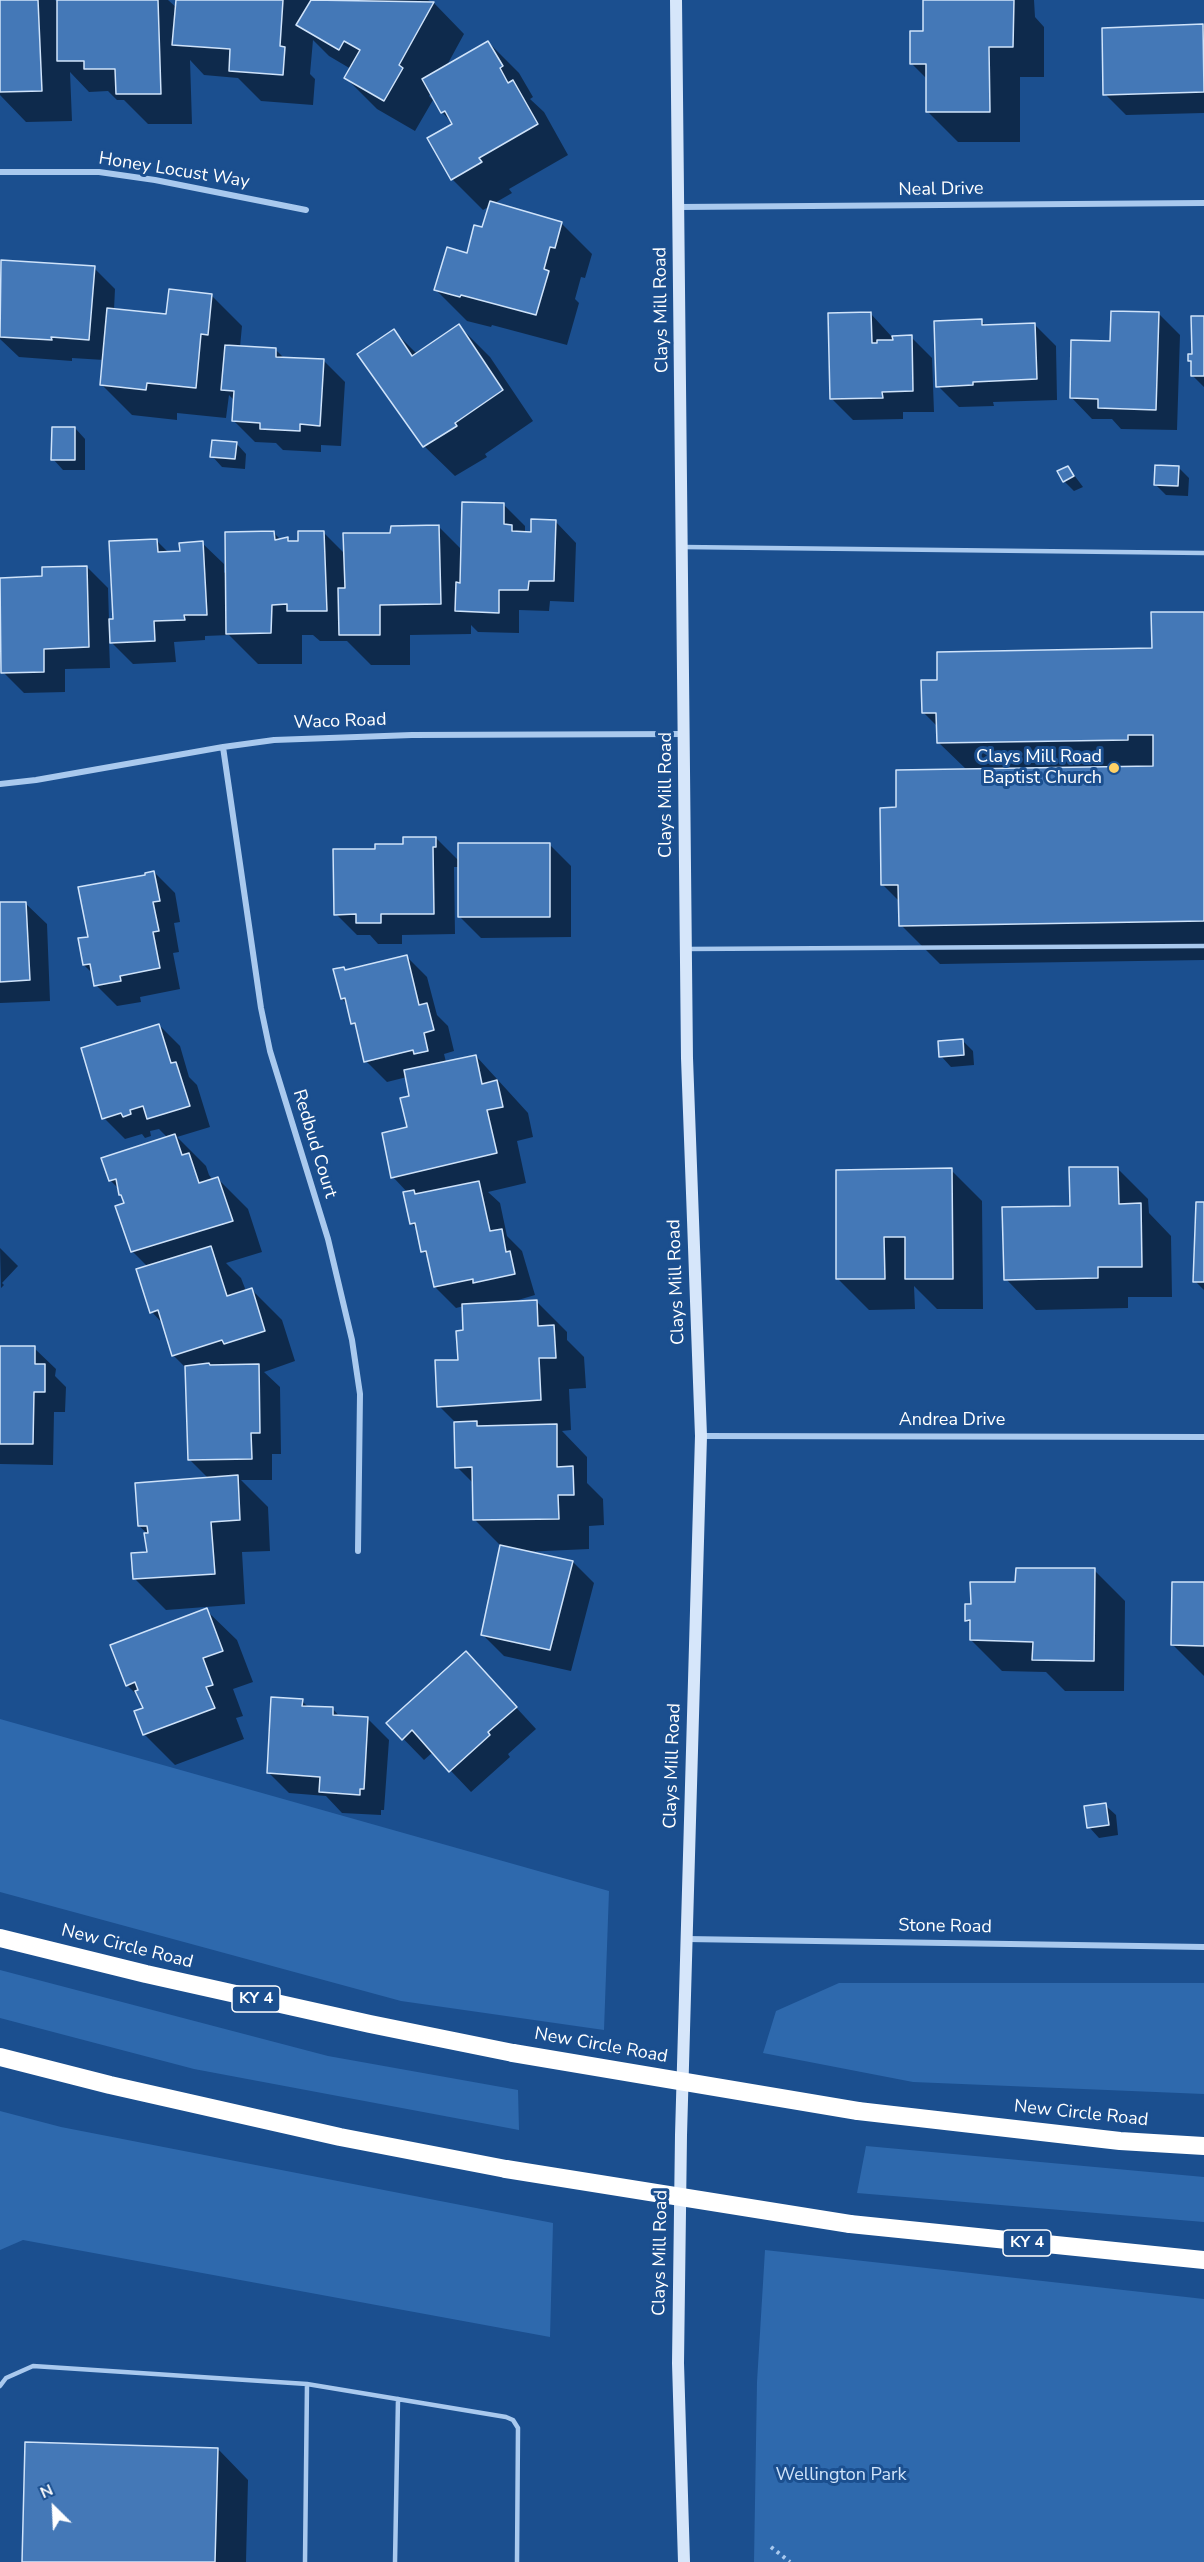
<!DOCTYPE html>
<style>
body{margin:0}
#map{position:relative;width:1204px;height:2562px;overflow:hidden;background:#1b4f8f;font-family:"Nunito Sans",sans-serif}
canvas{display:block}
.north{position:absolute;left:24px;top:2478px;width:60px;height:60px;-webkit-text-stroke:4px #1b4f8f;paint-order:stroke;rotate:336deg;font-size:16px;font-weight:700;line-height:24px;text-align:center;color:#fff}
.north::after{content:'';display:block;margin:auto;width:21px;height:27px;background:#fff;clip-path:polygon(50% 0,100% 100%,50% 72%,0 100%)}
</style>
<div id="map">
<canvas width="1204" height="2562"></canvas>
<div class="north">N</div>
</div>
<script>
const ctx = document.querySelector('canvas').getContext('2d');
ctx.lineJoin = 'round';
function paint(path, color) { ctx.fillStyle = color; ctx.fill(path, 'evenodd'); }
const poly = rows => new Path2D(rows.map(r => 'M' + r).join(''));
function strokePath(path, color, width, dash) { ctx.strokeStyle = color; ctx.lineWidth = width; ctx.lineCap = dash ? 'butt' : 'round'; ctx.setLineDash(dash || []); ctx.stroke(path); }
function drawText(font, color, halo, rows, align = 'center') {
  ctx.font = font + ' "Nunito Sans",sans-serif'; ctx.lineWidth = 6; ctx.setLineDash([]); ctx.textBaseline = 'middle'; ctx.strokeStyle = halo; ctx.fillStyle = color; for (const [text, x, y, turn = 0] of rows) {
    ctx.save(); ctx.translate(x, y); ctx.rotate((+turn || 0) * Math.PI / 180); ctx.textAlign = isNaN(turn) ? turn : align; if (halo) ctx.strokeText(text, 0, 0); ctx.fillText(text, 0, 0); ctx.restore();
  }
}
const green = poly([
 [0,1719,609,1891,604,2030,401,2001,0,1892],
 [0,1970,328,2056,518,2090,519,2130,194,2069,0,2018],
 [839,1983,1204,1983,1204,2094,913,2082,763,2053,776,2011],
 [0,2111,61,2127,553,2223,550,2337,23,2240,0,2250],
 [866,2146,1204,2177,1204,2222,857,2193],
 [765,2250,1204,2299,1204,2562,754,2562,757,2382]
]);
const shadow = poly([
 [0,0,55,0,58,3,58,0,168,0,177,8,177,0,428,0,434,3,464,34,446,67,488,42,519,73,533,97,530,99,544,112,568,155,509,189,512,193,493,204,561,223,592,254,585,278,581,277,575,299,579,303,567,345,492,325,491,327,467,321,436,290,468,255,483,229,490,206,483,210,452,179,454,125,442,112,431,93,429,96,433,100,415,131,377,109,346,78,351,69,329,56,313,40,310,74,315,79,313,105,261,101,238,78,204,75,190,60,192,124,148,124,124,100,117,100,108,91,89,92,70,72,72,121,26,122,0,95],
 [925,0,1034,0,1035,17,1044,27,1044,77,1020,77,1020,142,958,142,927,111,927,79,911,63,925,32],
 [1202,26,1204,28,1204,113,1126,115,1105,94],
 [3,261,94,268,115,289,114,310,168,316,211,295,242,326,240,347,276,350,285,359,324,361,345,382,341,446,321,445,321,452,283,450,276,443,255,442,234,421,235,401,229,395,226,418,177,413,177,420,132,415,101,384,104,360,72,358,72,361,19,357,0,339],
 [871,314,892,337,911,337,932,358,934,412,903,412,903,419,853,420,832,399],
 [1159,314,1180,335,1177,430,1121,429,1112,419,1092,419,1071,397,1112,343],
 [1204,317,1204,387,1193,376,1193,364,1189,360,1193,356],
 [981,321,987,326,1034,324,1056,346,1057,400,993,402,994,406,959,407,938,386],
 [459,326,490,357,533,421,485,454,487,457,455,476,424,446,394,331,417,354],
 [75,428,85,439,85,470,63,470,53,459],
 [236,443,246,454,245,469,222,467,212,456],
 [1068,467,1083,487,1074,491,1064,481],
 [1178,467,1189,478,1188,496,1166,495,1156,485],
 [504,505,525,526,525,533,532,533,555,521,576,543,574,602,550,601,549,611,519,610,519,633,478,632,471,625,471,634,410,635,410,665,371,665,347,641,320,641,313,635,302,635,302,664,258,664,229,635,205,636,205,640,174,642,176,662,133,664,109,640,110,668,65,669,65,692,24,693,3,672,44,578,87,567,108,588,109,620,114,620,157,541,169,553,181,552,202,543,224,564,224,573,274,533,281,540,288,538,291,542,300,542,323,532,345,554,392,535,438,526,462,550],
 [1204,613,1204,960,940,964,901,925,900,902,883,885,898,809,967,770,938,742,938,727,923,712,939,682,1154,650],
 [436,838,460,862,550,845,571,866,571,937,481,938,459,916,460,867,454,867,455,934,402,935,402,944,378,944,370,935,357,935,336,914,377,850],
 [154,872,175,893,180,922,174,923,179,952,173,953,180,989,140,997,141,1002,117,1006,96,985,93,974,84,965,89,938,147,876],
 [25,903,47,924,50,1001,0,1003,0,904],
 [406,956,427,977,437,1015,448,1026,454,1051,444,1054,446,1062,476,1056,528,1113,533,1137,517,1141,526,1183,488,1192,500,1203,507,1236,522,1251,535,1295,508,1303,536,1301,567,1332,567,1340,584,1357,586,1388,569,1389,571,1430,562,1431,587,1457,587,1483,603,1499,604,1525,589,1526,589,1549,523,1552,573,1562,594,1583,571,1671,504,1656,483,1635,502,1547,475,1520,474,1484,457,1467,456,1423,439,1406,459,1361,465,1331,464,1306,456,1308,435,1287,429,1258,423,1251,418,1230,411,1223,408,1193,393,1177,409,1128,411,1097,407,1077,387,1082,366,1061,358,1028,352,1023,347,1004,342,999,344,968,346,971],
 [159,1025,180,1046,189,1077,197,1085,210,1127,177,1137,206,1166,209,1175,213,1180,217,1178,248,1209,262,1252,226,1263,241,1278,246,1291,251,1289,282,1320,295,1361,264,1372,280,1387,281,1454,272,1454,272,1480,241,1480,268,1507,270,1551,242,1552,245,1604,166,1610,135,1579,149,1554,149,1535,139,1526,209,1479,190,1460,187,1369,173,1355,163,1324,152,1312,148,1267,132,1251,126,1204,120,1190,110,1180,168,1138,159,1129,150,1131,151,1136,145,1138,142,1134,125,1139,104,1118],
 [963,1041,973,1051,974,1065,951,1067,941,1056],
 [1117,1168,1148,1199,1149,1213,1171,1236,1172,1297,1128,1297,1128,1308,1036,1310,1006,1279,1071,1207],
 [951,1170,982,1201,983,1309,937,1309,914,1286,915,1309,869,1310,838,1279],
 [1204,1203,1204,1290,1195,1281],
 [0,1248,18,1266,2,1283,4,1285,1,1288],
 [0,1347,34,1348,56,1369,55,1376,66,1387,65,1412,54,1412,53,1465,0,1464],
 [1094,1570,1125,1601,1124,1691,1065,1691,1046,1672,1002,1671,971,1640,971,1625,967,1620,972,1606,1017,1584],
 [1204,1584,1204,1676,1173,1645],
 [206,1610,237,1640,253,1682,233,1689,243,1716,236,1718,244,1739,175,1765,145,1735,136,1712,145,1709,141,1699,127,1685],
 [466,1653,536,1729,508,1754,510,1757,471,1792,433,1752,424,1760,388,1723],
 [302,1701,309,1708,333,1709,340,1717,368,1719,389,1740,384,1810,381,1810,381,1815,342,1813,326,1796,289,1793,268,1772],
 [1105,1805,1116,1815,1118,1835,1099,1838,1089,1827],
 [218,2449,248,2480,246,2562,23,2562]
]);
const building = poly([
 [0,0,38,0,42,91,0,92,0,0],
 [57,0,158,0,161,94,116,94,115,69,84,69,84,61,57,61,57,0],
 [176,0,283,0,280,46,285,47,283,75,229,71,230,49,172,45,176,0],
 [311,0,434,2,399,65,403,68,384,101,344,78,360,50,344,41,339,50,296,25,311,0],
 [923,0,1014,0,1013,47,989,47,990,112,926,112,926,64,910,64,910,31,923,31,923,0],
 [1203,24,1204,92,1103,95,1102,28,1203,24],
 [488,41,503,66,500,68,508,83,513,80,538,124,479,158,482,162,451,180,427,138,452,124,445,111,441,113,422,79,488,41],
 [490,201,562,222,555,248,550,247,544,269,549,271,536,315,461,295,460,297,434,290,447,247,467,253,474,225,482,227,490,201],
 [1,260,95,266,89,340,51,337,52,340,0,337,1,260],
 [169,289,212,294,208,335,201,334,196,388,147,383,146,390,100,385,107,308,166,314,169,289],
 [1111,311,1159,312,1156,410,1098,408,1098,399,1070,398,1071,340,1110,341,1111,311],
 [871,312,872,343,877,343,877,340,893,340,892,336,912,335,913,391,882,392,883,398,830,399,828,313,871,312],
 [1191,316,1204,316,1204,376,1191,376,1191,361,1188,361,1188,354,1192,354,1191,316],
 [982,319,982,325,1035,323,1037,379,973,382,973,385,936,387,934,321,982,319],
 [459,324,503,390,455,423,457,426,423,447,357,354,394,329,412,356,459,324],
 [225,345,276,348,276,357,324,359,320,426,300,424,300,431,260,429,260,423,232,421,234,391,221,390,225,345],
 [52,427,75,427,75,460,51,460,52,427],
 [212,440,237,442,235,459,210,457,212,440],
 [1155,465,1179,466,1178,486,1154,485,1155,465],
 [1068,466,1074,476,1063,482,1057,471,1068,466],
 [462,502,504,503,504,524,512,525,512,531,531,532,531,519,556,520,554,581,529,581,528,590,499,590,499,613,455,611,456,582,460,583,462,502],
 [439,525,441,604,380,605,380,635,339,635,338,588,345,588,343,533,390,533,391,526,439,525],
 [274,531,275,540,288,537,288,541,298,541,298,531,324,531,327,611,287,611,287,604,272,605,271,633,226,634,225,532,274,531],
 [157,539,158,552,180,551,179,543,203,541,207,615,184,615,185,620,154,621,155,641,110,643,109,619,113,619,109,541,157,539],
 [87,566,89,647,44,649,44,672,1,673,0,578,42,576,42,567,87,566],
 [1151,612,1204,612,1204,921,899,926,898,885,881,885,880,808,896,807,896,770,1153,766,1153,735,1128,735,1128,740,937,743,936,713,922,713,921,680,937,680,937,652,1152,648,1151,612],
 [403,837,436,837,436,847,433,847,434,914,381,914,381,923,356,923,356,914,334,915,333,849,375,849,375,844,403,844,403,837],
 [458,843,550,843,550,917,458,917,458,843],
 [154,871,160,901,153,902,159,931,153,932,160,968,120,976,121,981,94,986,90,964,83,965,78,938,88,937,78,887,145,875,145,873,154,871],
 [0,902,26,902,30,980,0,982,0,902],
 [407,955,419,1005,427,1003,434,1030,424,1033,428,1051,414,1054,413,1050,364,1062,355,1023,351,1024,345,998,341,999,333,969,344,967,345,970,407,955],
 [159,1024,171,1063,176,1062,190,1106,147,1119,143,1106,130,1110,131,1114,123,1117,121,1113,102,1119,81,1048,159,1024],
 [963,1039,964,1055,939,1057,938,1041,963,1039],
 [476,1055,482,1084,497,1080,503,1107,487,1110,497,1153,391,1178,382,1133,407,1127,400,1098,409,1096,404,1070,476,1055],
 [175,1134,182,1155,189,1153,199,1183,218,1177,233,1221,131,1252,115,1206,124,1203,121,1195,119,1195,116,1179,109,1181,101,1158,175,1134],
 [1069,1167,1118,1167,1119,1204,1141,1203,1142,1267,1098,1267,1098,1278,1004,1280,1002,1207,1070,1206,1069,1167],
 [952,1168,953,1279,905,1279,905,1237,884,1237,885,1279,836,1279,836,1170,952,1168],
 [479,1181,490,1231,502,1229,506,1252,510,1251,515,1274,473,1283,473,1279,434,1287,426,1251,421,1252,415,1223,410,1224,403,1192,414,1190,415,1194,479,1181],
 [1196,1202,1204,1202,1204,1282,1193,1282,1196,1202],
 [211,1246,227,1296,252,1288,265,1331,224,1344,222,1340,172,1356,158,1310,150,1313,136,1269,211,1246],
 [537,1300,538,1326,554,1325,556,1358,539,1358,541,1400,437,1407,435,1360,458,1360,456,1331,463,1330,462,1304,537,1300],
 [0,1346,35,1346,35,1364,45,1364,45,1392,34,1392,33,1444,0,1444,0,1346],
 [209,1363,210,1365,259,1364,260,1433,251,1433,252,1459,188,1460,185,1366,209,1363],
 [477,1421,477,1426,557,1424,557,1467,573,1466,574,1495,558,1495,559,1519,473,1520,472,1467,455,1468,454,1422,477,1421],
 [238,1475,240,1520,211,1522,215,1574,133,1579,131,1553,147,1552,144,1533,148,1533,147,1526,138,1526,135,1483,238,1475],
 [500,1545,573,1561,550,1650,481,1635,500,1545],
 [1016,1568,1095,1568,1094,1661,1032,1660,1033,1642,970,1640,970,1620,965,1621,965,1604,971,1604,970,1582,1015,1582,1016,1568],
 [1172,1582,1204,1582,1204,1646,1171,1645,1172,1582],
 [207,1608,223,1651,203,1658,213,1685,206,1687,215,1708,143,1735,134,1711,143,1708,135,1691,138,1690,135,1682,126,1686,110,1645,207,1608],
 [466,1651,517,1707,488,1732,490,1735,449,1772,412,1730,402,1740,386,1723,466,1651],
 [271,1697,303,1699,302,1706,333,1707,333,1715,368,1717,364,1789,360,1789,360,1795,319,1792,320,1777,267,1773,271,1697],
 [1106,1803,1109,1825,1087,1828,1084,1806,1106,1803],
 [25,2442,218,2448,215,2562,22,2562,25,2442]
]);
const path = poly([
 [771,2547,790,2562]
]);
const lane = poly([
 [682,547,1204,553],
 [686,949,1204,946],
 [307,2384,506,2417,513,2420,518,2428,517,2562],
 [0,2386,6,2378,33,2366,307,2384,305,2562],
 [395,2562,398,2399]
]);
const street = poly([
 [0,172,99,172,155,180,306,210],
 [679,207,1204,203],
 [223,747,261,1008,270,1051,328,1239,352,1340,360,1394,358,1551],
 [0,784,36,780,223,747,274,740,412,735,684,734],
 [701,1436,1204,1437],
 [686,1939,1204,1947]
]);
const secondary = poly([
 [676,0,687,1058,701,1436,681,2135,678,2363,684,2562]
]);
const highway = poly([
 [0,1938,146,1974,370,2024,513,2053],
 [0,2057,110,2085,340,2137,506,2169],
 [858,2111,1120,2141,1204,2146],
 [850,2224,1204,2260]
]);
const highwayBridge = poly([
 [513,2053,858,2111],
 [506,2169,850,2224]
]);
const markers = [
 [1114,768,6,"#ffd166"]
];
const shields = [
 [256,1999,48],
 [1027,2243,48]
];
const shieldNames = [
 ["KY 4",256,1999],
 ["KY 4",1027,2243]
];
const streetNames = [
 ["Honey Locust Way",174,171,9],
 ["Neal Drive",941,190,-1],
 ["Clays Mill Road",662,310,-91],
 ["Waco Road",340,722,-2],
 ["Clays Mill Road",667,795,-90],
 ["Redbud Court",314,1144,73],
 ["Clays Mill Road",677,1282,-92],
 ["Andrea Drive",952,1421],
 ["Clays Mill Road",673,1766,-88],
 ["Stone Road",945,1927,1],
 ["New Circle Road",127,1947,14],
 ["New Circle Road",601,2046,10],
 ["New Circle Road",1081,2114,6],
 ["Clays Mill Road",661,2253,-89]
];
const poiNames = [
 ["Clays Mill Road",1102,758],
 ["Baptist Church",1102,779]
];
const parkNames = [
 ["Wellington Park",841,2476]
];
paint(green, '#2e69ad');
paint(shadow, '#0007');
paint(building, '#4478b7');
strokePath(building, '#cfe3fa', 1.5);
strokePath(path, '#a9c9ee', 4, [3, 4.5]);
strokePath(lane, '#a9c9ee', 4.5);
strokePath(street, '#a9c9ee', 6);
strokePath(secondary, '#d6e6fa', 12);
strokePath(highway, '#fff', 18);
strokePath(highwayBridge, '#fff', 18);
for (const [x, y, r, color] of markers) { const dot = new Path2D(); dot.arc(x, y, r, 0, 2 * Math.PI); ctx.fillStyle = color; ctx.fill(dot); strokePath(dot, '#1b4f8f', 2); }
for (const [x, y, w] of shields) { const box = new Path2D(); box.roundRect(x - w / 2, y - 13, w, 26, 4.5); ctx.fillStyle = '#1b4f8f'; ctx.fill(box); strokePath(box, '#fff', 1.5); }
drawText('bold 16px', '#fff', null, shieldNames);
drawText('18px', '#fff', '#1b4f8f', streetNames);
drawText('18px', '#fff', '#1b4f8f', poiNames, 'right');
drawText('18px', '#cfe3fa', '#1b4f8f', parkNames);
</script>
